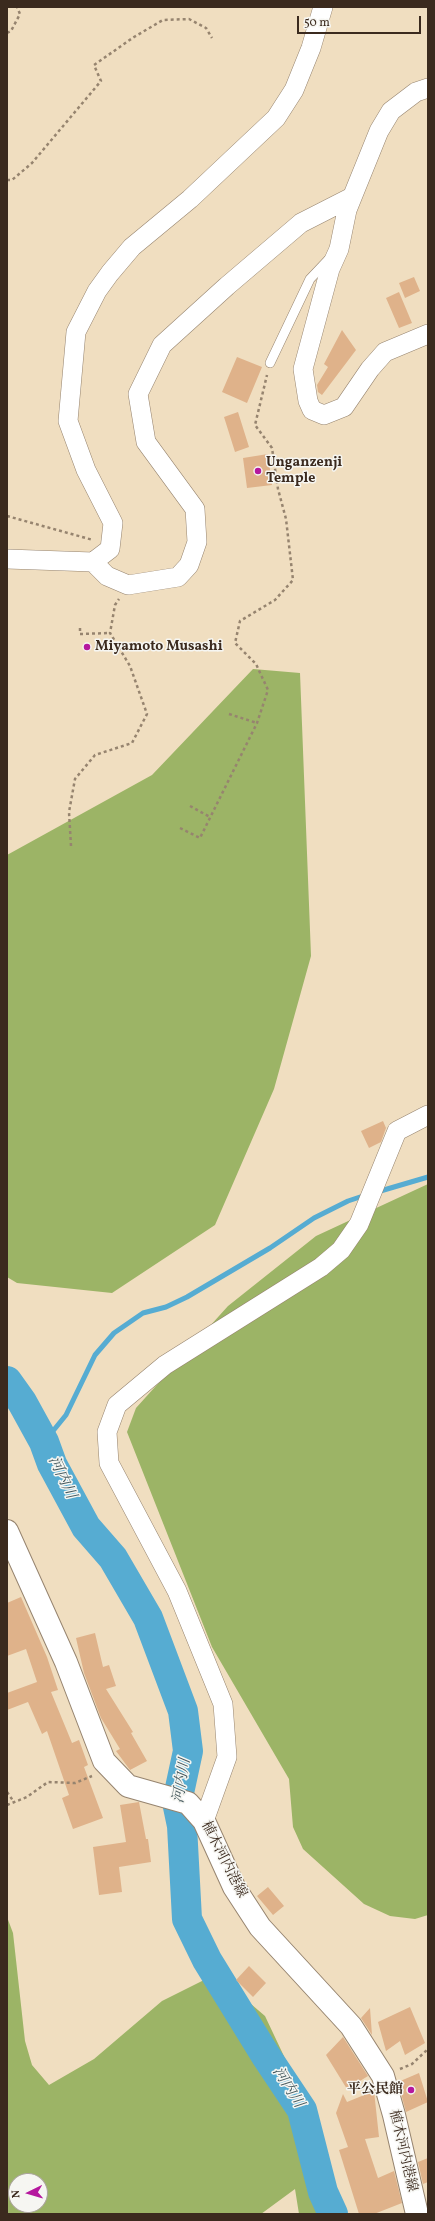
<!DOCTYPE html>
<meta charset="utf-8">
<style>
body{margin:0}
#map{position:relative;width:435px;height:2221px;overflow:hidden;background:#f0dec0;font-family:Vollkorn,serif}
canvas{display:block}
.frame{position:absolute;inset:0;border:8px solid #3b2a1e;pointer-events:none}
.north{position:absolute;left:8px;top:2173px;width:40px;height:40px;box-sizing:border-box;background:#f6f6f2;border:1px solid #aba49d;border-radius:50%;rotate:265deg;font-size:11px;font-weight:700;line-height:16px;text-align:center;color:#3b2a1e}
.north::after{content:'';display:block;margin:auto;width:14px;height:18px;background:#b5179e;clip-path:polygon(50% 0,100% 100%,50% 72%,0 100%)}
.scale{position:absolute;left:297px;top:16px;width:124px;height:18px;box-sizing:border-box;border:2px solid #3b2a1e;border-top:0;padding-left:5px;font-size:12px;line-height:14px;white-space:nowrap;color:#3b2a1e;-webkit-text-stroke:3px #f6f6f2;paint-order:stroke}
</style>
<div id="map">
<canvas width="435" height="2221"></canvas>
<div class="frame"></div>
<div class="north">N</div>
<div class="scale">50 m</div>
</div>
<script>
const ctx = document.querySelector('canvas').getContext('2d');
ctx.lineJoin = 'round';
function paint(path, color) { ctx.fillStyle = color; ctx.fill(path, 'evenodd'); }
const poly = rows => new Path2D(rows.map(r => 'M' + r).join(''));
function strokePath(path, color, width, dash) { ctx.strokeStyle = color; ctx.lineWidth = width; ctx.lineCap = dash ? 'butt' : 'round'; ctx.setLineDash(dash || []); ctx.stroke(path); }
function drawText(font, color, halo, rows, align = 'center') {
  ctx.font = font + ' Vollkorn,"Noto Serif JP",serif'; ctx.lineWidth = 3; ctx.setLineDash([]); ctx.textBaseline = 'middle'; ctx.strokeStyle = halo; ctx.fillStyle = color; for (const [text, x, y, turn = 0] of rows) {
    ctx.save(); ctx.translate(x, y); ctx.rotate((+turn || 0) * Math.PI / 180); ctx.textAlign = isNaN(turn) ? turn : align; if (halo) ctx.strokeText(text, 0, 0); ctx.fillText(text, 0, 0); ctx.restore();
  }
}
const forest = poly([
 [253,669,300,673,311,956,274,1089,215,1225,112,1293,17,1283,7,1277,7,855,152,775],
 [428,1184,428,1915,415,1919,390,1916,364,1904,303,1849,293,1827,289,1779,212,1647,127,1432,136,1408,228,1306,316,1236],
 [7,1917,13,1933,25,2041,32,2065,49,2085,94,2059,162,2001,216,1974,265,2016,299,2088,322,2160,331,2214,299,2214,295,2189,261,2214,7,2214],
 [16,2181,40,2181,40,2205,16,2205]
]);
const stream = poly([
 [377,1192,428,1177],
 [44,1442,66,1415,95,1355,114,1333,143,1313,166,1307,187,1297,270,1248,314,1218,348,1201,366,1195]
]);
const river = poly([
 [7,1381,22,1402,44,1442,52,1464,86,1527,113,1558,148,1618,183,1711,188,1751,177,1802,182,1826,187,1919,207,1960,266,2056,302,2110,323,2192,333,2214]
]);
const building = poly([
 [414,277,420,291,405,298,399,283],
 [399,292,412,323,399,328,386,298],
 [342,330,356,350,322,395,318,392,317,385,328,367,324,364],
 [237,357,262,367,247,403,222,392],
 [238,412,249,447,235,452,224,417],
 [268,454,272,485,247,488,243,458],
 [383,1121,386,1128,381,1142,369,1148,361,1131],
 [21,1597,47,1657,58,1690,51,1692,72,1743,79,1740,88,1765,84,1767,103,1818,73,1829,62,1798,69,1795,47,1731,42,1734,28,1702,7,1710,7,1693,37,1682,26,1649,7,1656,7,1603],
 [95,1633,103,1667,109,1665,116,1686,106,1689,133,1732,131,1733,147,1761,130,1770,116,1751,120,1749,101,1718,84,1673,76,1638],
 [139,1802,146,1839,148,1839,151,1862,119,1867,122,1892,99,1895,93,1847,126,1842,120,1805],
 [268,1887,284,1906,273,1915,257,1896],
 [249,1966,266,1983,253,1997,236,1980],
 [410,2007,425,2043,405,2055,400,2041,386,2051,378,2022],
 [370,2008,372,2035,361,2018],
 [343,2037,368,2076,347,2089,326,2055],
 [419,2073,428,2102,406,2112,398,2082],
 [374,2091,379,2137,365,2139,378,2178,394,2171,402,2203,374,2214,359,2214,339,2150,348,2147,336,2113,343,2094,347,2102],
 [428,2158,428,2182,423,2184,418,2162]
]);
const path = poly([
 [7,33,11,31,20,14,17,7],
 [7,180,12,180,32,163,101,81,94,65,134,37,163,20,189,19,206,28,212,38],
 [7,516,93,540],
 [80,628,80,634,110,633],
 [229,714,257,723],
 [190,806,210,817],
 [180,828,200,838,257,723,268,690,256,664,235,643,240,621,275,600,293,580,286,519,278,489,272,448,255,425,267,375],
 [71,846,69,812,75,779,95,755,132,743,147,714,130,666,110,633,115,605,119,599],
 [7,1792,14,1802],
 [7,1805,27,1797,48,1782,75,1783,92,1776],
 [400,2069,412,2064,428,2049]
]);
const service = poly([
 [270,363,310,279,328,260]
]);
const minor = poly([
 [428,88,416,92,391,111,379,131,347,210,339,249,330,269,303,369,308,401,312,410,324,415,344,407,370,369,385,352,428,334],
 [7,559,93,562,110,549,113,523,86,470,68,421,76,332,97,291,110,273,132,247,190,199,276,118,294,90,311,48,323,7],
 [93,562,107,576,128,585,178,577,189,565,197,542,195,509,146,442,138,394,162,345,227,286,301,223,352,197],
 [204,1821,227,1757,223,1704,177,1591,109,1463,107,1432,117,1405,165,1365,321,1267,341,1250,359,1224,397,1131,428,1115]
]);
const secondary = poly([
 [7,1531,66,1662,104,1761,128,1786,188,1803,204,1821,234,1887,260,1927,351,2026,383,2076,394,2115,417,2214]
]);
const markers = [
 [258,471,4,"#b5179e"],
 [87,647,4,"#b5179e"],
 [411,2090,4,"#b5179e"]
];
const poiNames = [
 ["Unganzenji",266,463],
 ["Temple",266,479],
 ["Miyamoto Musashi",95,647],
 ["平公民館",403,2090,"right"]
];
const streetNames = [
 ["植木河内港線",223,1860,63],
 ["植木河内港線",402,2151,77]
];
const waterNames = [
 ["河内川",61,1478,64],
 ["河内川",183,1781,-81],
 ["河内川",287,2088,58]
];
paint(forest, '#9cb466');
strokePath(stream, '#56acd2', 5);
strokePath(river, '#56acd2', 30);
paint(building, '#dfb28a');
strokePath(service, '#96846f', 10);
strokePath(minor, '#96846f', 20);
strokePath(secondary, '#96846f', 24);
strokePath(path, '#96846f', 2.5, [3, 3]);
strokePath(service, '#fff', 9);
strokePath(minor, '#fff', 19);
strokePath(secondary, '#fff', 22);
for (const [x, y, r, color] of markers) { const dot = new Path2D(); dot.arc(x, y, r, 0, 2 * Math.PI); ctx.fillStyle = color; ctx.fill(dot); strokePath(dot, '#f6f6f2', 1.5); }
drawText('bold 14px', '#3b2a1e', '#f6f6f2', poiNames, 'left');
drawText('14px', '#3b2a1e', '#f6f6f2', streetNames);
drawText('italic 15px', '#44585d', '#f6f6f2', waterNames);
</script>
